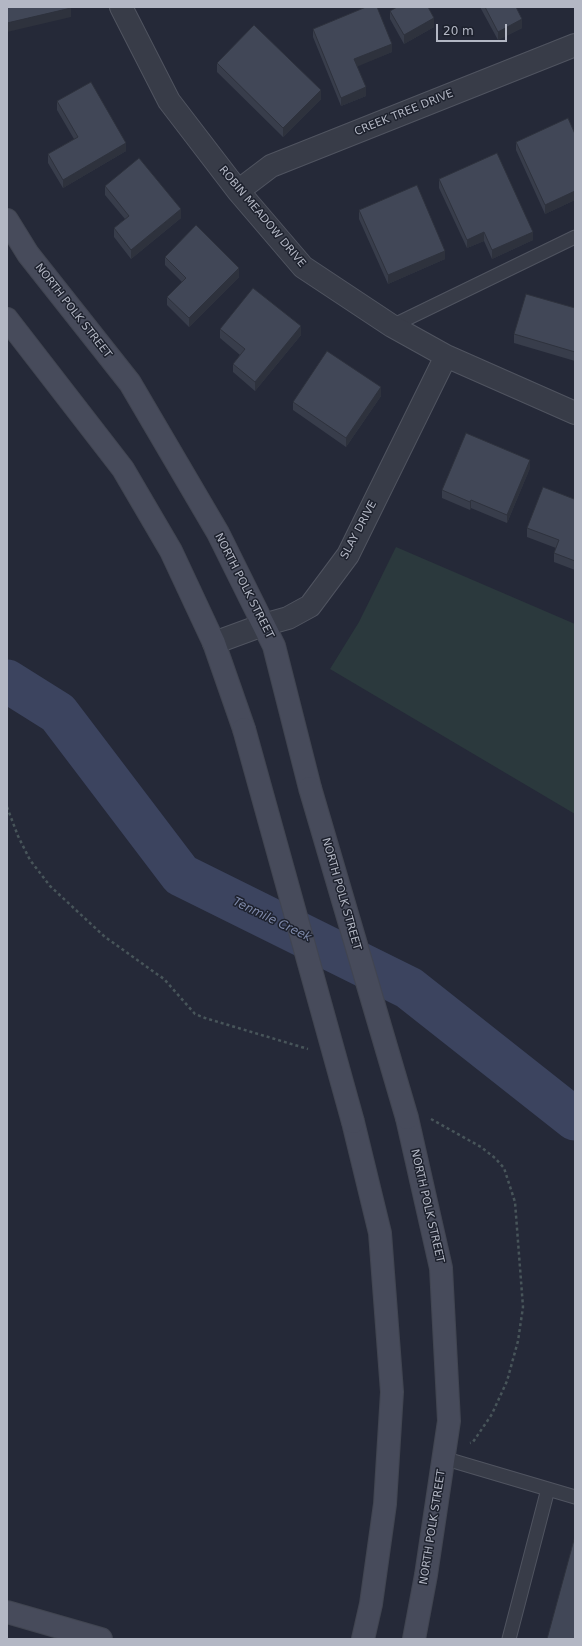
<!DOCTYPE html>
<style>
body{margin:0}
#map{position:relative;width:582px;height:1646px;overflow:hidden;background:#252938;font-family:"DejaVu Sans",sans-serif}
canvas{display:block}
.frame{position:absolute;inset:0;border:8px solid #b3b7c4;pointer-events:none}
.scale{position:absolute;left:436px;top:24px;width:71px;height:18px;box-sizing:border-box;border:2px solid #b3b7c4;border-top:0;padding-left:5px;font-size:12px;line-height:14px;white-space:nowrap;color:#b3b7c4;-webkit-text-stroke:3px #1d212d;paint-order:stroke}
</style>
<div id="map">
<canvas width="582" height="1646"></canvas>
<div class="frame"></div>
<div class="scale">20 m</div>
</div>
<script>
const ctx = document.querySelector('canvas').getContext('2d');
ctx.lineJoin = 'round';
function paint(path, color) { ctx.fillStyle = color; ctx.fill(path, 'evenodd'); }
const poly = rows => new Path2D(rows.map(r => 'M' + r).join(''));
function strokePath(path, color, width, dash) { ctx.strokeStyle = color; ctx.lineWidth = width; ctx.lineCap = dash ? 'butt' : 'round'; ctx.setLineDash(dash || []); ctx.stroke(path); }
function drawText(font, color, halo, rows, align = 'center') {
  ctx.font = font + ' "DejaVu Sans",sans-serif'; ctx.lineWidth = 3; ctx.setLineDash([]); ctx.textBaseline = 'middle'; ctx.strokeStyle = halo; ctx.fillStyle = color; for (const [text, x, y, turn = 0] of rows) {
    ctx.save(); ctx.translate(x, y); ctx.rotate((+turn || 0) * Math.PI / 180); ctx.textAlign = isNaN(turn) ? turn : align; if (halo) ctx.strokeText(text, 0, 0); ctx.fillText(text, 0, 0); ctx.restore();
  }
}
const green = poly([
 [396,547,575,624,575,814,330,669,359,622]
]);
const river = poly([
 [7,681,58,713,181,875,409,988,575,1119]
]);
const path = poly([
 [7,807,18,836,30,860,50,886,105,937,164,979,195,1014,205,1018,308,1049],
 [431,1119,481,1147,495,1158,504,1168,515,1202,523,1307,518,1341,507,1381,492,1414,473,1442,470,1443]
]);
const lane = poly([
 [392,326,575,237],
 [443,1458,575,1497],
 [509,1639,548,1489]
]);
const street = poly([
 [121,7,169,101,238,191,303,267,392,326,446,356,575,413],
 [238,191,271,166,575,45],
 [214,643,263,625,288,618,310,606,348,555,446,356]
]);
const secondary = poly([
 [7,220,28,254,130,383,218,533,274,646,310,788],
 [7,319,123,469,171,551,214,643,244,729],
 [407,1118,441,1268,449,1421,426,1575,414,1639],
 [353,1122,380,1233,392,1392,385,1504,371,1604,363,1639],
 [7,1612,101,1639]
]);
const secondaryBridge = poly([
 [244,729,353,1122],
 [310,788,407,1118]
]);
const wall = poly([
 [480,7,516,7,522,28,498,40],
 [390,11,434,27,404,44,390,19],
 [313,29,392,52,357,66,366,96,341,106,313,37],
 [217,63,321,99,283,137,217,72],
 [57,101,126,151,63,188,48,163,48,154,74,139,57,110],
 [575,134,575,200,545,214,516,150,516,142],
 [439,179,533,240,492,259,484,241,467,248,439,188],
 [105,186,181,218,131,259,114,237,114,228,125,219,105,195],
 [359,210,445,259,388,284,359,219],
 [165,257,239,277,189,327,167,305,167,297,182,282,165,265],
 [575,308,575,361,514,343,514,334],
 [220,329,301,335,255,391,233,372,233,364,240,355,220,338],
 [381,396,346,447,293,410,293,402],
 [530,468,507,523,471,508,470,510,442,498,442,490],
 [575,496,575,570,554,562,554,553,556,548,527,537,527,528,574,499]
]);
const shadedWall = poly([
 [71,8,71,17,7,32,7,23],
 [434,18,434,27,404,44,404,35],
 [522,19,522,28,498,40,498,32],
 [392,44,392,52,354,68,354,59],
 [366,87,366,96,341,106,341,98],
 [321,90,321,99,283,137,283,128],
 [126,143,126,151,63,188,63,180],
 [575,191,575,200,545,214,545,205],
 [181,209,181,218,131,259,131,250],
 [484,232,484,241,467,248,467,240],
 [533,232,533,240,492,259,492,250],
 [445,251,445,259,388,284,388,275],
 [239,268,239,277,189,327,189,318],
 [301,326,301,335,255,391,255,382],
 [381,387,381,396,346,447,346,438],
 [530,460,530,468,507,523,507,515],
 [471,500,471,508,470,510,470,502]
]);
const building = poly([
 [7,7,70,7,71,8,7,23,7,7],
 [366,7,377,7,392,44,354,59,366,87,341,98,313,29,366,7],
 [397,7,428,7,434,18,404,35,390,11,397,7],
 [485,7,516,7,522,19,498,32,485,7],
 [254,25,321,90,283,128,217,63,254,25],
 [91,82,126,143,63,180,48,154,78,137,57,101,91,82],
 [568,118,575,134,575,191,545,205,516,142,568,118],
 [497,153,533,232,492,250,484,232,467,240,439,179,497,153],
 [139,158,181,209,131,250,114,228,129,216,105,186,139,158],
 [417,185,445,251,388,275,359,210,417,185],
 [196,225,239,268,189,318,167,297,186,278,165,257,196,225],
 [253,288,301,326,255,382,233,364,245,349,220,329,253,288],
 [526,294,575,308,575,352,514,334,526,294],
 [327,351,381,387,346,438,293,402,327,351],
 [466,433,530,460,507,515,471,500,470,502,442,490,466,433],
 [543,487,574,499,575,496,575,561,554,553,559,540,527,528,543,487],
 [575,1536,575,1639,547,1639,575,1536]
]);
const streetNames = [
 ["CREEK TREE DRIVE",404,113,-22],
 ["ROBIN MEADOW DRIVE",262,217,50],
 ["NORTH POLK STREET",73,311,52],
 ["SLAY DRIVE",359,530,-62],
 ["NORTH POLK STREET",244,586,63],
 ["NORTH POLK STREET",341,894,74],
 ["NORTH POLK STREET",427,1206,77],
 ["NORTH POLK STREET",433,1527,-81]
];
const waterNames = [
 ["Tenmile Creek",272,920,26]
];
paint(green, '#2b393d');
strokePath(river, '#3c445f', 43);
strokePath(lane, '#505460', 15);
strokePath(street, '#505460', 24);
strokePath(secondary, '#414551', 24);
strokePath(path, '#48555a', 2.5, [3, 3]);
strokePath(lane, '#383c48', 13);
strokePath(street, '#383c48', 22);
strokePath(secondary, '#474b5b', 22);
strokePath(secondaryBridge, '#414551', 24, []);
strokePath(secondaryBridge, '#474b5b', 22);
paint(wall, '#383d4b');
paint(shadedWall, '#2e323d');
paint(building, '#414757');
strokePath(building, '#2e323d', 1);
drawText('11px', '#b3b7c4', '#1d212d', streetNames);
drawText('italic 12px', '#7e89a9', '#1d212d', waterNames);
</script>
